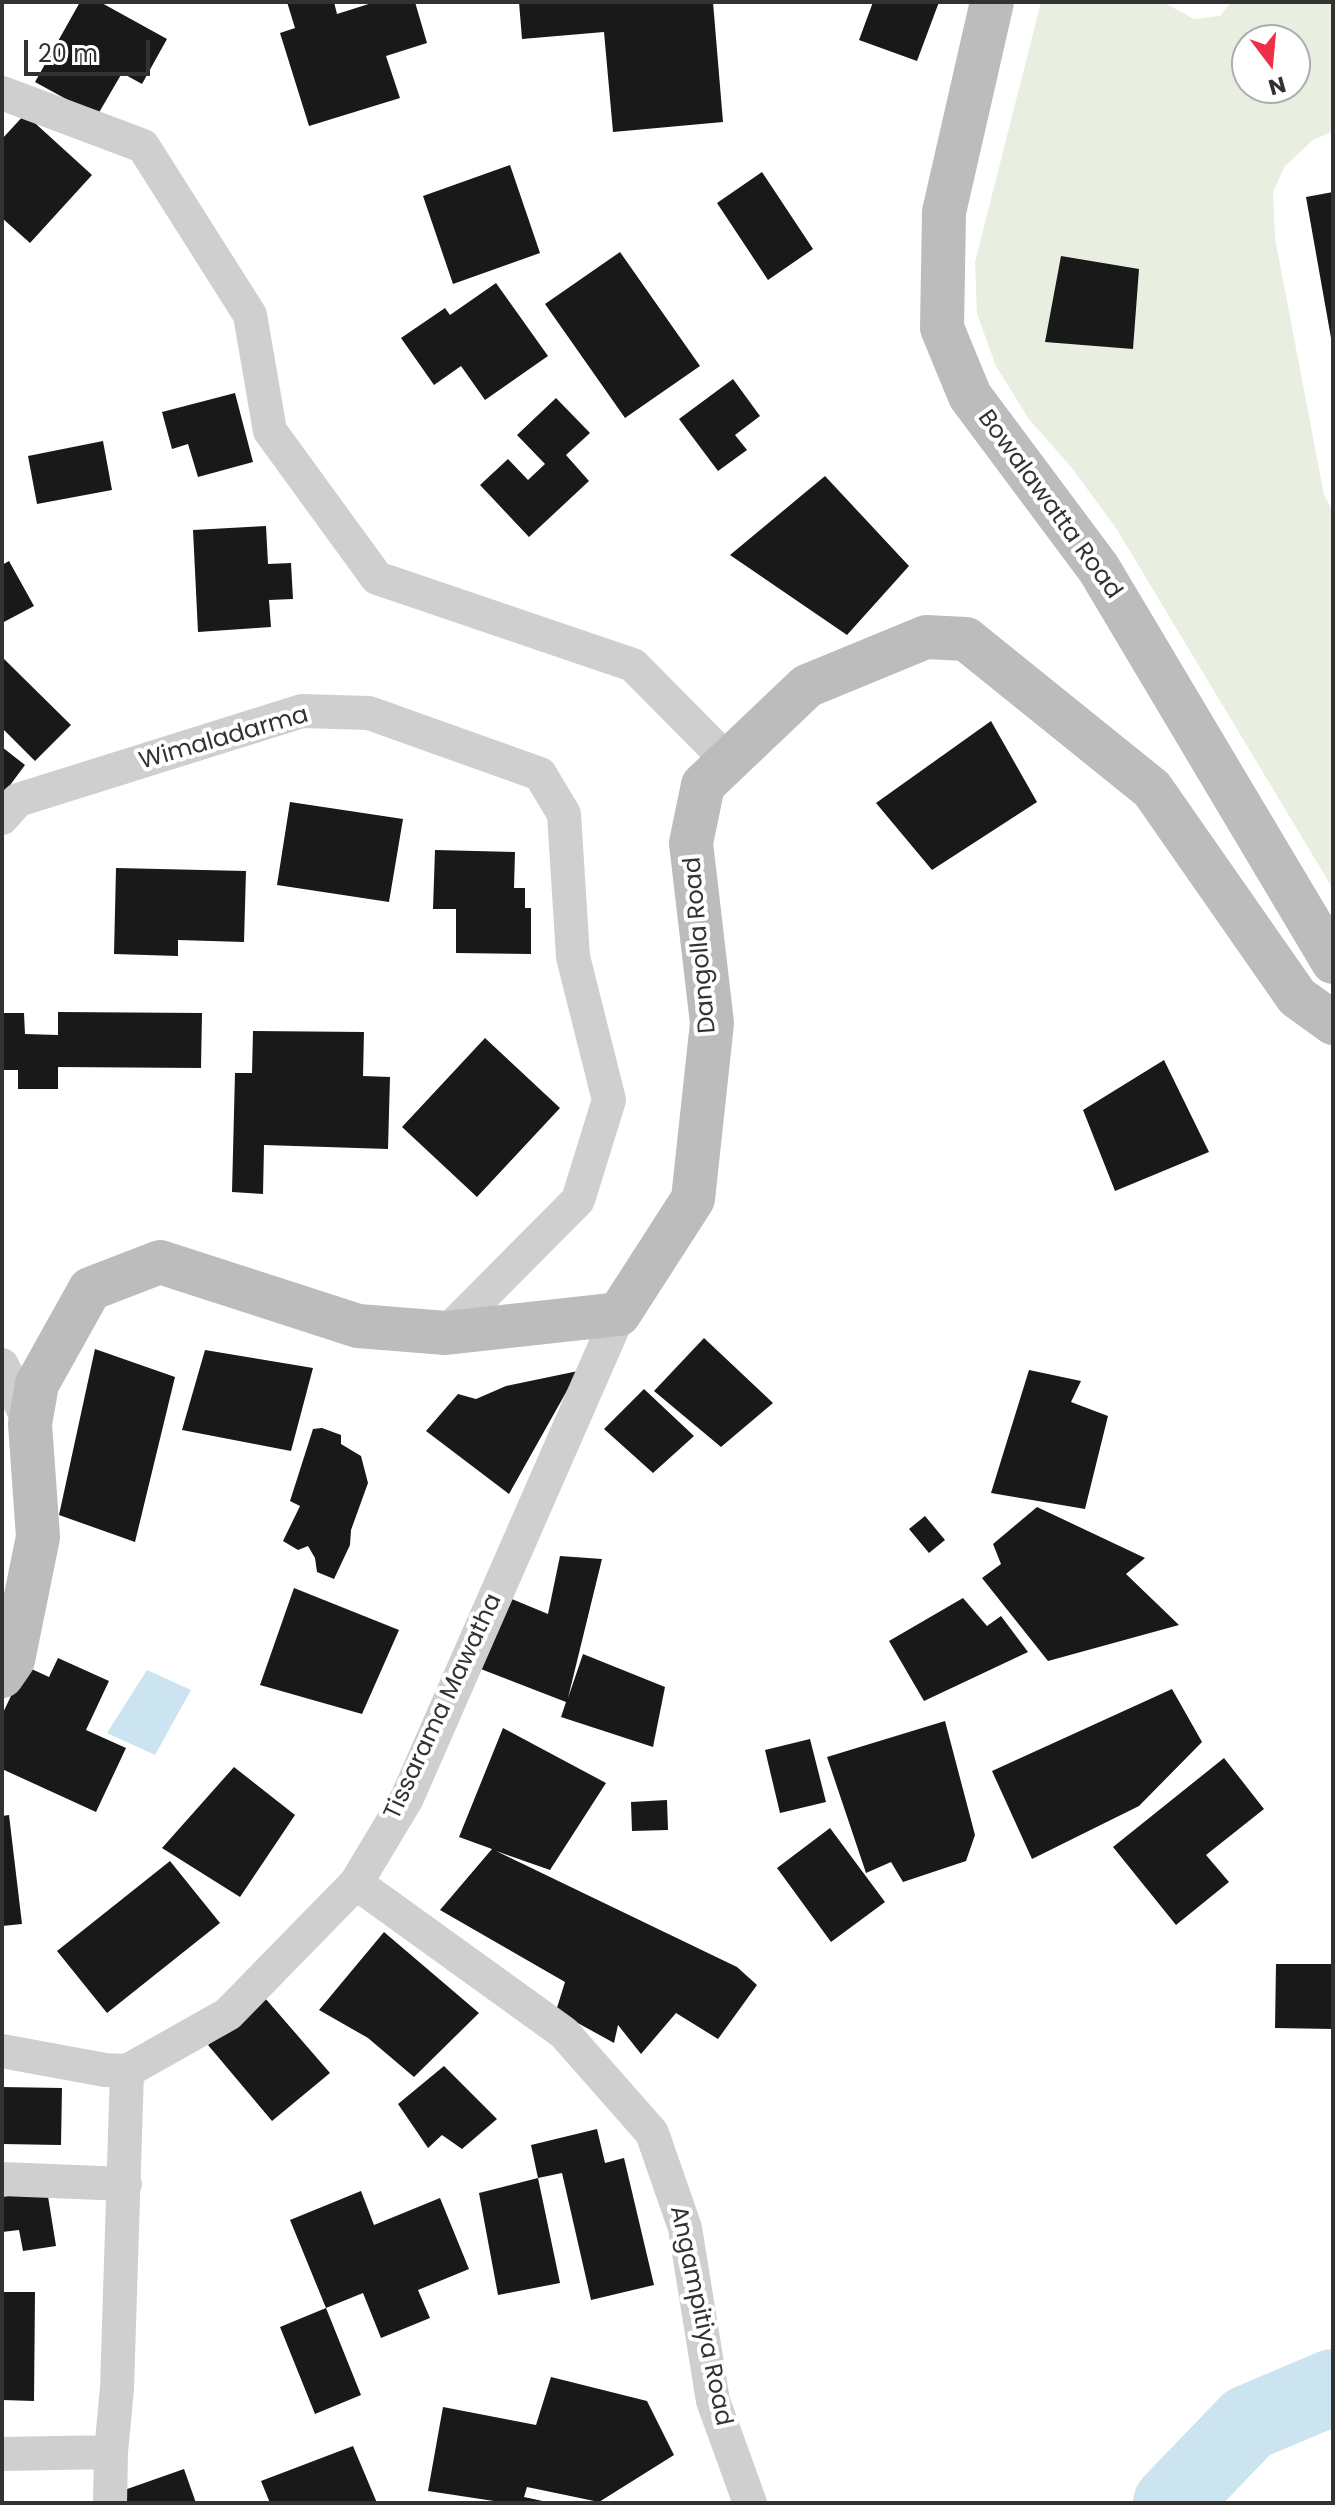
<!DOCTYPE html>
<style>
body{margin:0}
#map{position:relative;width:1335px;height:2505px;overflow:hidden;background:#fff;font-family:Poppins,sans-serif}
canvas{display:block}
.frame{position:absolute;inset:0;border:4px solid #323232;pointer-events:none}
.north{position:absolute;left:1231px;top:24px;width:80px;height:80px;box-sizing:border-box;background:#fff;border:2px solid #adadad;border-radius:50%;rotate:164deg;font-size:22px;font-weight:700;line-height:32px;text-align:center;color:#323232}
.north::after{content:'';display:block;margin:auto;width:28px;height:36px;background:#f02e47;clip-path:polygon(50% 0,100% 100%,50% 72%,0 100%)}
.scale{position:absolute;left:24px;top:40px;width:126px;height:36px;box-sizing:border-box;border:4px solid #323232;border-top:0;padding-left:10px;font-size:24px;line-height:28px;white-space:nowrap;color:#323232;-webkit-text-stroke:6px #fff;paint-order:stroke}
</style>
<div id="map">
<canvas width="1335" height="2505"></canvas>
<div class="frame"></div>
<div class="north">N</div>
<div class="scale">20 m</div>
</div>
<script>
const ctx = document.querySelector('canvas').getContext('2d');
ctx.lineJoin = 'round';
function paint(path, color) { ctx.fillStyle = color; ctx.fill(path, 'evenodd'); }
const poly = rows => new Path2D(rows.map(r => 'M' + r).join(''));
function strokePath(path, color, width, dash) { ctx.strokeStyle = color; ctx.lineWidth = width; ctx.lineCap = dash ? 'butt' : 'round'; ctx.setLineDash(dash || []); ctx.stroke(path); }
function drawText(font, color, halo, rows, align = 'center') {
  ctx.font = font + ' Poppins,sans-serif'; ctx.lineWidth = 8; ctx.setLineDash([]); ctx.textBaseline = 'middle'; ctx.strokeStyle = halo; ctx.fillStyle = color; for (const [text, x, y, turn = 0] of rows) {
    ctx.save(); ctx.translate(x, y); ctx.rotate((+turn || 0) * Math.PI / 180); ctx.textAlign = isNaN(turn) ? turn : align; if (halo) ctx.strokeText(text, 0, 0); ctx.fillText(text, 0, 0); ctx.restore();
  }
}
const green = poly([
 [1041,2,1163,2,1194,19,1220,16,1231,2,1333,2,1333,131,1313,140,1285,166,1273,192,1275,238,1324,495,1333,511,1333,889,1116,528,1071,467,1028,418,996,366,977,314,975,262],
 [1247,40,1295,40,1295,88,1247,88]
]);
const water = poly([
 [147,1670,191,1690,155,1755,107,1733]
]);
const river = poly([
 [1171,2503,1248,2423,1333,2387]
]);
const building = poly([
 [80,2,100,2,167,39,142,84,122,73,97,116,35,82],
 [287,2,334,2,337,14,375,2,415,2,427,43,386,56,400,98,309,126,280,33,295,28],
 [519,2,713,2,723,122,613,132,604,32,522,39],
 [873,2,939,2,917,61,859,40],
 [25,114,92,175,30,243,2,218,2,139],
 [510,165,540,253,453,284,423,196],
 [762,172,813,249,768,280,717,203],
 [1333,192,1333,338,1331,338,1306,197],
 [620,252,700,366,625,418,545,304],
 [1061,256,1139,269,1133,349,1045,342],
 [496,283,548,356,485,400,461,366,434,385,401,338,445,308,450,315],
 [733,379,760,416,735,435,747,450,718,471,679,419],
 [235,393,253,462,198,477,188,444,172,449,162,412],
 [556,398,590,433,566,455,589,481,529,537,480,485,508,459,528,480,545,464,517,435],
 [103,441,112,490,37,504,28,456],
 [825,476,909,566,847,635,730,555],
 [266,526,268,564,291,563,293,599,269,600,271,627,198,632,193,530],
 [9,561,34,606,2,623,2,565],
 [2,657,71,725,35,761,2,728],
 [991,721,1037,802,932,870,876,803],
 [2,747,25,765,2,796],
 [290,802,403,819,389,902,277,885],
 [435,850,515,852,514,888,525,888,525,908,531,908,531,954,456,953,456,909,433,909],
 [116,868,246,871,244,942,178,940,178,956,114,954],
 [58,1012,202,1013,201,1068,58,1067,58,1089,18,1089,18,1070,2,1070,2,1013,24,1013,25,1034,58,1035],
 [253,1031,364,1032,363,1076,390,1077,388,1149,264,1145,263,1194,232,1192,235,1073,252,1073],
 [485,1038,560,1108,477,1197,402,1127],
 [1164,1060,1209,1152,1115,1191,1083,1110],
 [704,1338,773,1403,721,1447,654,1391],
 [95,1349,175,1377,135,1542,59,1515],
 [205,1350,313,1368,291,1451,182,1430],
 [1029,1370,1081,1381,1071,1402,1108,1416,1085,1509,991,1493],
 [578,1371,509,1494,426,1431,458,1394,476,1399,506,1386],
 [644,1389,694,1436,653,1473,604,1429],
 [322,1428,341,1435,341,1444,361,1456,368,1483,351,1530,350,1545,334,1579,317,1572,315,1558,308,1546,298,1550,283,1541,300,1506,290,1501,313,1429],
 [1037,1507,1145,1558,1126,1574,1179,1625,1048,1661,982,1578,1001,1564,993,1544],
 [925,1516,945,1540,929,1553,909,1529],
 [560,1556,602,1559,568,1698,583,1654,665,1687,653,1747,561,1717,566,1702,473,1666,507,1597,548,1614],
 [294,1588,399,1630,362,1714,260,1685],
 [963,1598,987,1626,1001,1616,1028,1652,924,1701,889,1641],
 [58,1658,109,1681,86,1730,126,1748,96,1812,2,1769,2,1715,25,1666,49,1677],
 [1172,1689,1202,1742,1139,1806,1032,1859,992,1771],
 [945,1721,975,1835,966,1861,903,1882,891,1862,866,1873,827,1757],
 [503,1728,606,1783,550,1870,496,1851,737,1967,757,1985,718,2039,676,2013,641,2054,618,2025,614,2043,556,2011,565,1982,440,1910,492,1849,459,1837],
 [810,1739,826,1802,780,1813,765,1750],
 [1224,1758,1264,1809,1206,1855,1229,1882,1176,1925,1113,1847],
 [234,1767,295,1815,240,1897,162,1848],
 [667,1800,668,1830,632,1831,631,1802],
 [9,1815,22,1924,2,1926,2,1816],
 [830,1828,885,1902,831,1942,777,1868],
 [170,1861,220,1923,107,2013,57,1951],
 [384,1932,479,2013,414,2077,368,2038,319,2010],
 [1276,1964,1333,1964,1333,2029,1275,2028],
 [265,1998,330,2073,272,2121,208,2045],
 [444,2066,497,2119,462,2149,442,2135,428,2148,398,2104],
 [2,2087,62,2088,61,2145,2,2144],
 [597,2129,605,2163,624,2158,654,2285,591,2300,562,2173,538,2178,531,2145],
 [538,2178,560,2283,498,2295,479,2193],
 [47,2190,56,2246,23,2251,19,2230,2,2232,2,2197],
 [361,2191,374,2225,440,2198,469,2269,418,2290,430,2318,381,2338,363,2293,326,2308,290,2220],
 [2,2292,35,2292,34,2401,2,2400],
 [326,2308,361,2395,315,2414,280,2327],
 [551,2377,647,2401,674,2455,599,2502,527,2487,524,2497,552,2503,507,2503,428,2491,443,2407,536,2425],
 [353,2446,377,2503,270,2503,261,2481],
 [184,2469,196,2503,116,2503,113,2494]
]);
const street = poly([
 [2,93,143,146,250,315,270,431,377,578,633,665,727,760],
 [2,818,18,800,302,711,369,713,540,774,564,814,573,957,609,1100,578,1200,446,1333],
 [2,1365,30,1424],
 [356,1883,564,2033,652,2133,685,2228,713,2401,750,2503],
 [2,2051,105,2070,127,2071,228,2014,356,1883,407,1798,619,1314],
 [2,2179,125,2184],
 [2,2454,111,2452],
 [110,2503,111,2452,117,2388,127,2071]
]);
const secondary = poly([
 [992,2,944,212,942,328,970,396,1099,569,1333,962],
 [2,1676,13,1660,38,1537,30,1424,37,1384,90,1289,160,1262,358,1326,446,1333,619,1314,693,1199,712,1023,691,843,703,785,807,686,926,637,966,639,1152,789,1297,997,1333,1023]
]);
const streetNames = [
 ["Bowalawatta Road",1049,505,54],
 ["Wimaladarma",224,739,-16],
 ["Dangolla Road",701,945,-95],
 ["Tissarama Mawatha",444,1707,-65],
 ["Angampitiya Road",700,2316,78]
];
paint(green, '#e9efe0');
paint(water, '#cce4f0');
strokePath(river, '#cce4f0', 76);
paint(building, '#191919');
strokePath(street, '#cfcfcf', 34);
strokePath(secondary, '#bcbcbc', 44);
drawText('24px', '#323232', '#fff', streetNames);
</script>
